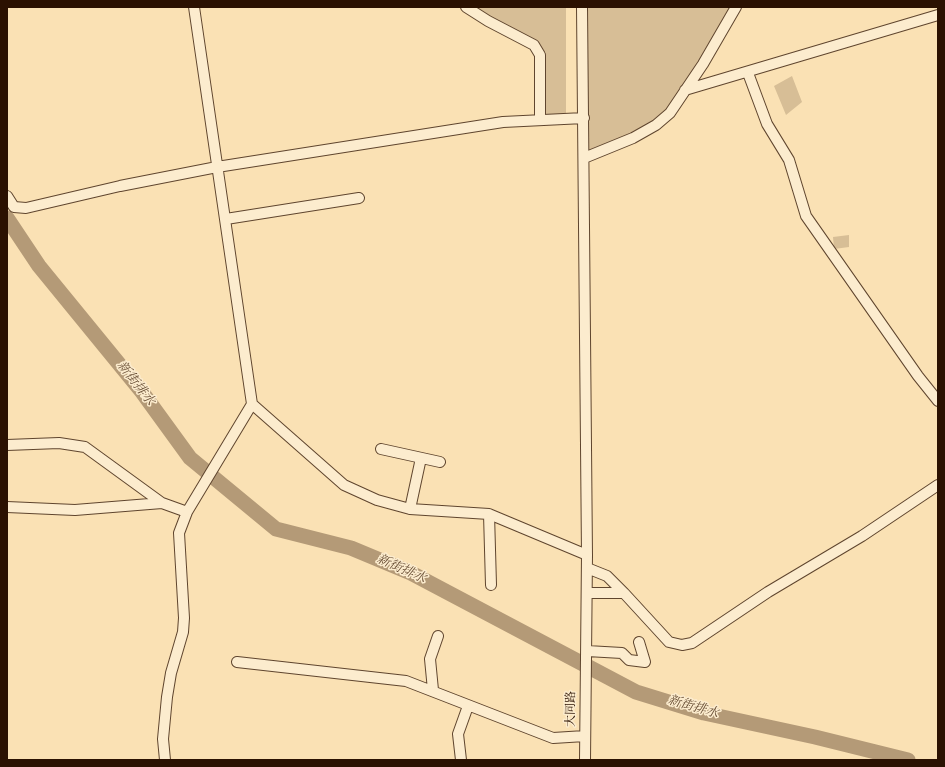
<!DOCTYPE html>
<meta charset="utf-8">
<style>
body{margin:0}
#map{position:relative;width:945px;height:767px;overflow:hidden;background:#fae1b4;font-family:Vollkorn,serif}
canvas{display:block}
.frame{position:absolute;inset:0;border:8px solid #2b1101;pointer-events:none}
</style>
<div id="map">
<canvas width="945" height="767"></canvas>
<div class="frame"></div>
</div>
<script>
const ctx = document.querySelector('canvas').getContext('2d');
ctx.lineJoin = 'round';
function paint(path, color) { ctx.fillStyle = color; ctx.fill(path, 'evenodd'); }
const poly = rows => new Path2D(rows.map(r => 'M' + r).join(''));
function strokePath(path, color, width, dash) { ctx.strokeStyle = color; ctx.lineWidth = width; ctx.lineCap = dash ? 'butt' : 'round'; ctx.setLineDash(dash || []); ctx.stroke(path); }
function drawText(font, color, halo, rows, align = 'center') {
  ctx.font = font + ' Vollkorn,"Noto Serif TC",serif'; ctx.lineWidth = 3; ctx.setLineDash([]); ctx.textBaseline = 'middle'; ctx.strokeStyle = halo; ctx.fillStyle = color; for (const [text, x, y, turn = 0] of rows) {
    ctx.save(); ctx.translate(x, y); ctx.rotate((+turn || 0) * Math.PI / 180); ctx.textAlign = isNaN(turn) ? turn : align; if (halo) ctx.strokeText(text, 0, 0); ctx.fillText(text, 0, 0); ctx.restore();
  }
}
const green = poly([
 [476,7,566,7,566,115,547,116,543,113,542,76,546,52,539,50,539,43,508,27],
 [587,7,729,7,731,11,679,93,661,117,614,143,589,152,587,75],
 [792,76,802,102,786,115,774,86],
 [849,235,849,247,834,249,833,237]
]);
const river = poly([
 [7,218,39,266,142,392,190,458,276,529,351,548,411,573,636,692,704,713,815,737,908,760]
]);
const minor = poly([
 [194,7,252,404],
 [466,7,488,21,534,45,540,55,540,120],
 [582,7,587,555,585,760],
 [748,73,767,124,789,160,806,216,918,376,938,401],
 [685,90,938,15],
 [584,158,633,138,656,125,670,113,703,64,736,7],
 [7,196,14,207,26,208,120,186,217,167,503,122,584,118],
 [226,219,359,198],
 [7,445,59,443,85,447,162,503,187,512,252,404,344,485,377,500,410,509,489,514,587,555],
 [381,449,440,462],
 [7,507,75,510,162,503],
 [410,509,421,458],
 [489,514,491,585],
 [587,568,607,576,624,593],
 [587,593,624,593,669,642,682,645,692,643,768,592,862,536,938,485],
 [587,651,622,653,629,660,645,662,639,642],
 [237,662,406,681,553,738,585,736],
 [433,690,430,659,438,636],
 [165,760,163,739,167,697,171,673,183,632,184,618,179,533,187,512],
 [461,760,458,734,468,706]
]);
const streetNames = [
 ["大同路",572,709,-89]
];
const waterNames = [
 ["新街排水",135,384,52],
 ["新街排水",401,570,24],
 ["新街排水",693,708,16]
];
paint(green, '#d7be96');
strokePath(river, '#b49a77', 15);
strokePath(minor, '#5f452e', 12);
strokePath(minor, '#fcecce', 10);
drawText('12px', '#2b1101', '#fcecce', streetNames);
drawText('italic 13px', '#694f36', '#fcecce', waterNames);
</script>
